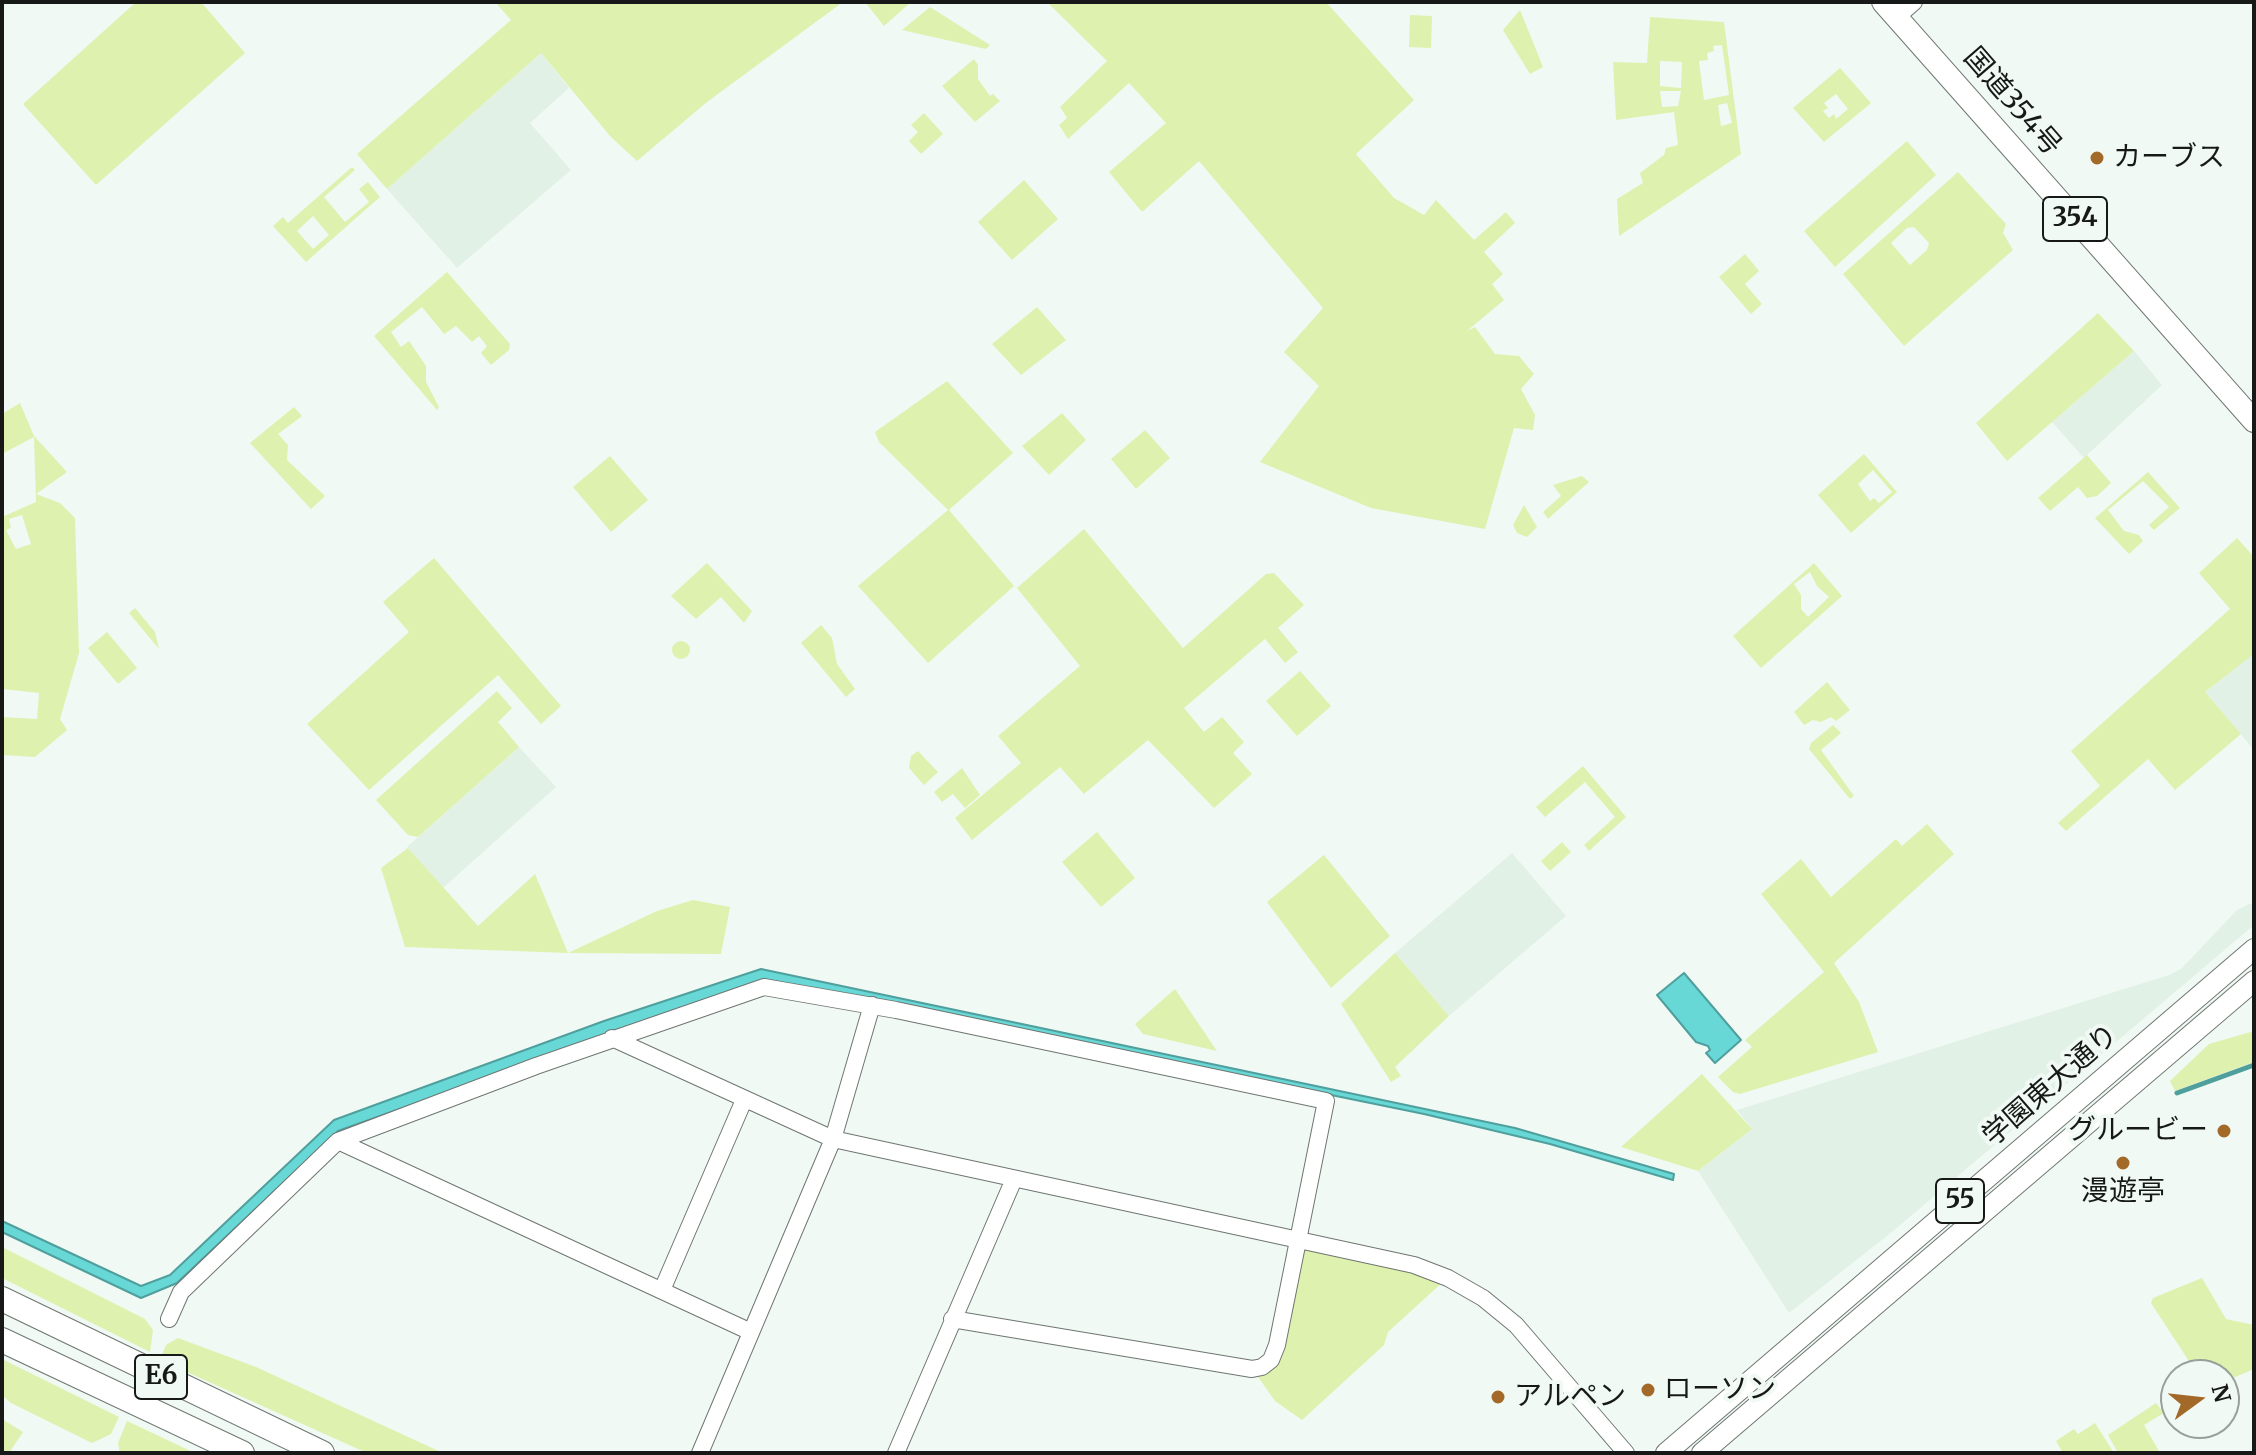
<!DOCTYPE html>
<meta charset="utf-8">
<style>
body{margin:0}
#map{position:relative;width:2256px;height:1455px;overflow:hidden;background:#f1f9f4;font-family:Merriweather,serif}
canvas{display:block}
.frame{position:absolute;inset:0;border:4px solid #161917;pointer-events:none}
.north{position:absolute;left:2160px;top:1359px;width:80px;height:80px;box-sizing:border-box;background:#f1f9f4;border:2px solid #999f9c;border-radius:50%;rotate:75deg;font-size:22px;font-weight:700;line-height:32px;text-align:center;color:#161917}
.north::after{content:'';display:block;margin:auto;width:28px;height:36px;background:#a36928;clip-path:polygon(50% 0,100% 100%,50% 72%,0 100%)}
</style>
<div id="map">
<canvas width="2256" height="1455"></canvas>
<div class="frame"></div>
<div class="north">N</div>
</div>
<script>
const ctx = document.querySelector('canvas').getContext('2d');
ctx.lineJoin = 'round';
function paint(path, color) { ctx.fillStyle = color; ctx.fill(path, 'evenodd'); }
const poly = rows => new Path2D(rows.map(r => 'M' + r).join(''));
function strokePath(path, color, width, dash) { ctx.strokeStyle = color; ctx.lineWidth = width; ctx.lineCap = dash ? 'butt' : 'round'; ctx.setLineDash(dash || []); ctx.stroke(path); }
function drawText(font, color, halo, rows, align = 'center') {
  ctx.font = font + ' Merriweather,"Noto Sans JP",serif'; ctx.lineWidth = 8; ctx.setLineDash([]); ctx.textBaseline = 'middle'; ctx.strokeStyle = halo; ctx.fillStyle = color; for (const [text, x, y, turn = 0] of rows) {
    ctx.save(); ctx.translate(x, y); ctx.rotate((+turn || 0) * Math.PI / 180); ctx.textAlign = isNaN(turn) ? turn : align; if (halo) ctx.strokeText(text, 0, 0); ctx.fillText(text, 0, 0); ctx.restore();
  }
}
const built = poly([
 [541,53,569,88,530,123,571,170,457,268,387,189],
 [2134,351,2162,385,2084,458,2052,422],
 [2254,654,2254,750,2205,692],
 [519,747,556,787,443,888,407,847],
 [1512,853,1566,916,1449,1016,1395,953],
 [2254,902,2254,925,1892,1232,1789,1313,1698,1171,1752,1129,1737,1110,2169,975,2181,969,2237,910]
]);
const green = poly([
 [136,2,201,2,245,53,96,185,23,104],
 [495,2,843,2,707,102,637,161,610,136,541,53,387,189,357,154,511,20],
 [865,2,911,2,884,26],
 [1047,2,1326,2,1414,100,1356,154,1394,198,1424,215,1436,200,1474,240,1506,212,1515,223,1484,252,1503,274,1492,284,1504,300,1467,331,1475,327,1495,354,1519,356,1534,374,1521,389,1535,415,1533,430,1514,428,1485,529,1371,508,1260,462,1319,386,1284,352,1323,308,1199,161,1142,212,1109,172,1166,123,1129,83,1068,139,1059,125,1067,118,1060,107,1107,61],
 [930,7,990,45,986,49,902,30],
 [1520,10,1543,67,1530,74,1503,30],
 [1410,15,1432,16,1431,48,1409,47],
 [1650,17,1724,22,1741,154,1619,236,1617,199,1643,183,1640,173,1664,155,1666,148,1678,145,1674,112,1616,120,1613,62,1647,63],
 [1722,45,1729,95,1704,100,1699,61,1708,60,1707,53,1714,51,1713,46],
 [1660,61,1682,62,1681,88,1660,86],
 [1660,91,1681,91,1678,106,1662,107],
 [1727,103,1732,123,1721,126,1718,105],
 [974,59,978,65,978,79,990,96,993,94,1000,101,975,122,942,86],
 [1840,68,1871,103,1824,142,1793,108],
 [1836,94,1848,109,1836,119,1834,114,1829,118,1823,111,1828,108,1824,103],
 [924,113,943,134,921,154,909,141,918,132,911,125],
 [1907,141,1936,175,1835,267,1804,231],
 [352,167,355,170,324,197,345,222,369,202,359,189,368,182,380,197,306,262,273,226,283,217,288,223],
 [313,216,329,235,313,249,297,231],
 [1958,172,2006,224,2003,233,2013,250,1904,346,1843,274],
 [1914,227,1929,243,1927,250,1910,265,1891,243,1907,228],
 [1024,180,1058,219,1012,260,978,222],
 [1745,254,1759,271,1745,284,1762,304,1751,314,1719,277],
 [447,272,510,344,509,350,491,365,481,353,487,346,479,336,472,342,456,326,444,334,422,307,391,332,401,347,409,341,426,366,426,382,439,407,437,410,374,336],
 [1037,307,1066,340,1021,375,992,344],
 [2098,313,2134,351,2007,461,1976,423],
 [947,381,1013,453,949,510,1014,586,928,663,858,586,948,510,879,442,875,432],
 [20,403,34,436,67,472,36,494,60,503,75,518,79,653,60,719,67,730,35,757,2,755,2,717,37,719,39,693,2,689,2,517,36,502,34,437,2,454,2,414],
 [22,515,31,544,16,549,6,530,11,528,9,519],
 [294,407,302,416,278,434,288,445,287,460,325,496,311,509,250,443],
 [1062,413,1086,440,1049,475,1022,446],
 [1145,430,1170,458,1136,489,1111,459],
 [1864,454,1897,492,1851,533,1818,495],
 [1873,470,1892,492,1879,503,1874,498,1870,501,1858,484],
 [2087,455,2111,483,2097,496,2087,498,2078,487,2050,511,2038,498],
 [610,456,648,500,611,532,573,487],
 [2148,472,2180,508,2154,530,2149,525,2169,507,2143,481,2108,510,2124,531,2139,535,2143,541,2129,554,2095,518],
 [1582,476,1589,482,1548,519,1543,512,1561,496,1553,485],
 [1524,505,1537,527,1527,537,1517,533,1513,525],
 [1084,529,1183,648,1266,574,1274,573,1304,605,1278,628,1298,652,1285,663,1265,639,1184,708,1204,732,1222,717,1244,742,1233,753,1252,774,1214,808,1148,740,1084,794,1060,767,972,840,955,818,1021,763,998,736,1080,666,1017,588],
 [2237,538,2254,557,2254,654,2205,692,2241,734,2175,790,2148,759,2066,831,2058,823,2100,786,2071,751,2230,609,2199,573],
 [434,558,561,706,541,724,498,675,369,790,307,724,409,632,383,602],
 [707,563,752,611,744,623,721,597,696,619,671,596],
 [1814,563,1842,596,1761,668,1733,636],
 [1810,572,1817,586,1829,597,1808,617,1801,609,1801,595,1794,584],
 [135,608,155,632,159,649,129,613],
 [821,625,832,638,837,664,855,689,846,697,801,643],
 [107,632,137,668,118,684,88,648],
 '672 650a9 9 0 1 1 18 0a9 9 0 1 1-18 0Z',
 [1300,671,1331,706,1297,736,1266,701],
 [1827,682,1850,710,1836,721,1831,717,1821,722,1813,720,1804,725,1794,712],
 [497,691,512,708,498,722,519,747,418,837,408,835,376,800],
 [1833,725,1841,733,1821,750,1854,796,1850,799,1809,749,1811,743],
 [918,751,938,772,924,785,909,768,911,756],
 [1583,766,1626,817,1589,851,1584,845,1615,817,1585,782,1545,817,1536,807],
 [962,768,980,795,965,808,953,794,942,802,934,792],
 [1927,824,1954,854,1834,963,1859,1002,1878,1052,1740,1094,1733,1092,1718,1077,1752,1047,1745,1040,1824,972,1761,894,1801,859,1831,897,1896,839,1902,846],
 [1097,832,1135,878,1101,907,1062,862],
 [1562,842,1571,852,1550,871,1541,861],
 [408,848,478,926,535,874,568,953,657,911,693,900,730,907,721,954,568,953,405,947,381,868],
 [1324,855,1390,936,1331,988,1267,902],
 [1395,953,1449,1016,1395,1067,1401,1076,1391,1082,1341,1004],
 [1175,989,1217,1051,1143,1034,1135,1024],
 [2254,1031,2254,1062,2175,1091,2170,1081,2209,1044],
 [1702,1074,1752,1129,1698,1171,1621,1147],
 [2,1247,145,1319,153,1330,150,1352,2,1278],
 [1303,1247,1444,1281,1388,1332,1384,1345,1302,1420,1275,1401,1256,1374,1266,1373],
 [2202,1278,2226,1319,2254,1325,2254,1369,2224,1382,2224,1375,2198,1375,2151,1303,2153,1298],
 [178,1338,256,1367,443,1453,367,1453,160,1360,166,1345],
 [2,1359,119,1417,111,1434,92,1443,11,1403,2,1395],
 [2156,1403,2164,1413,2144,1425,2160,1453,2118,1453,2108,1435],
 [2,1419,23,1432,9,1453,2,1453],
 [127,1421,195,1453,120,1453,118,1443],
 [2095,1423,2114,1453,2063,1453,2056,1441,2074,1429,2078,1434]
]);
const water = poly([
 [761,969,1515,1128,1674,1174,1673,1180,1550,1144,1424,1114,764,979,338,1131,177,1283,141,1298,2,1232,2,1221,141,1286,170,1275,334,1120,604,1021,761,969],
 [1684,973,1741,1040,1715,1063,1706,1053,1710,1050,1708,1046,1696,1042,1657,995,1684,973]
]);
const stream = poly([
 [2177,1093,2254,1065]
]);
const tertiary = poly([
 [1897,17,1914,2],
 [612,1038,833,1139,1414,1265,1448,1278,1483,1298,1516,1325,1626,1453],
 [338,1141,751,1332],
 [662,1290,744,1100],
 [169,1319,181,1292,338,1141,536,1066,764,987,896,1010,1326,1101,1277,1345,1271,1360,1262,1367,1252,1369,952,1319],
 [700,1453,833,1139,872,1005],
 [896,1453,1014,1179]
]);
const primary = poly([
 [1666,1453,2254,949],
 [1702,1453,2254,981]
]);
const trunk = poly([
 [1883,2,2254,421]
]);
const motorway = poly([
 [2,1299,322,1453],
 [2,1340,242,1453]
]);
const markers = [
 [2097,158,8,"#a36928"],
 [2224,1131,8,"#a36928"],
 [2123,1163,8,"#a36928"],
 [1648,1390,8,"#a36928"],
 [1498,1397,8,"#a36928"]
];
const shields = [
 [2075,219,64],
 [1960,1201,48],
 [161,1377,52]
];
const shieldNames = [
 ["354",2075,219],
 ["55",1960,1201],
 ["E6",161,1377]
];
const streetNames = [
 ["国道354号",2012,102,49],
 ["学園東大通り",2051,1086,-41]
];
const poiNames = [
 ["カーブス",2113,158],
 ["グルービー",2208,1131,"right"],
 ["漫遊亭",2123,1192,"center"],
 ["ローソン",1664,1390],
 ["アルペン",1514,1397]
];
paint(built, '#e1f1e6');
paint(green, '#dff1af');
paint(water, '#68d8d7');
strokePath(water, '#4f9f9d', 2);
strokePath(stream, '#4f9f9d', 5);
strokePath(tertiary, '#6f7671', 18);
strokePath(primary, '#6f7671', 22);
strokePath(trunk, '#6f7671', 24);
strokePath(motorway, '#6f7671', 26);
strokePath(tertiary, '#fff', 16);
strokePath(primary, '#fff', 20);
strokePath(trunk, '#fff', 22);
strokePath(motorway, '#fff', 24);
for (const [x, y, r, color] of markers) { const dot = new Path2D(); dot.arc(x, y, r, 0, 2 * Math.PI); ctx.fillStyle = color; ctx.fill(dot); strokePath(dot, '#f1f9f4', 3); }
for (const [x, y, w] of shields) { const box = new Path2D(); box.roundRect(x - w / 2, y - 22, w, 44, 6); ctx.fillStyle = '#f1f9f4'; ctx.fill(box); strokePath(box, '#161917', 2); }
drawText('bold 26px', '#161917', null, shieldNames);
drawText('28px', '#161917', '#f1f9f4', streetNames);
drawText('28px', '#161917', '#f1f9f4', poiNames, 'left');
</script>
